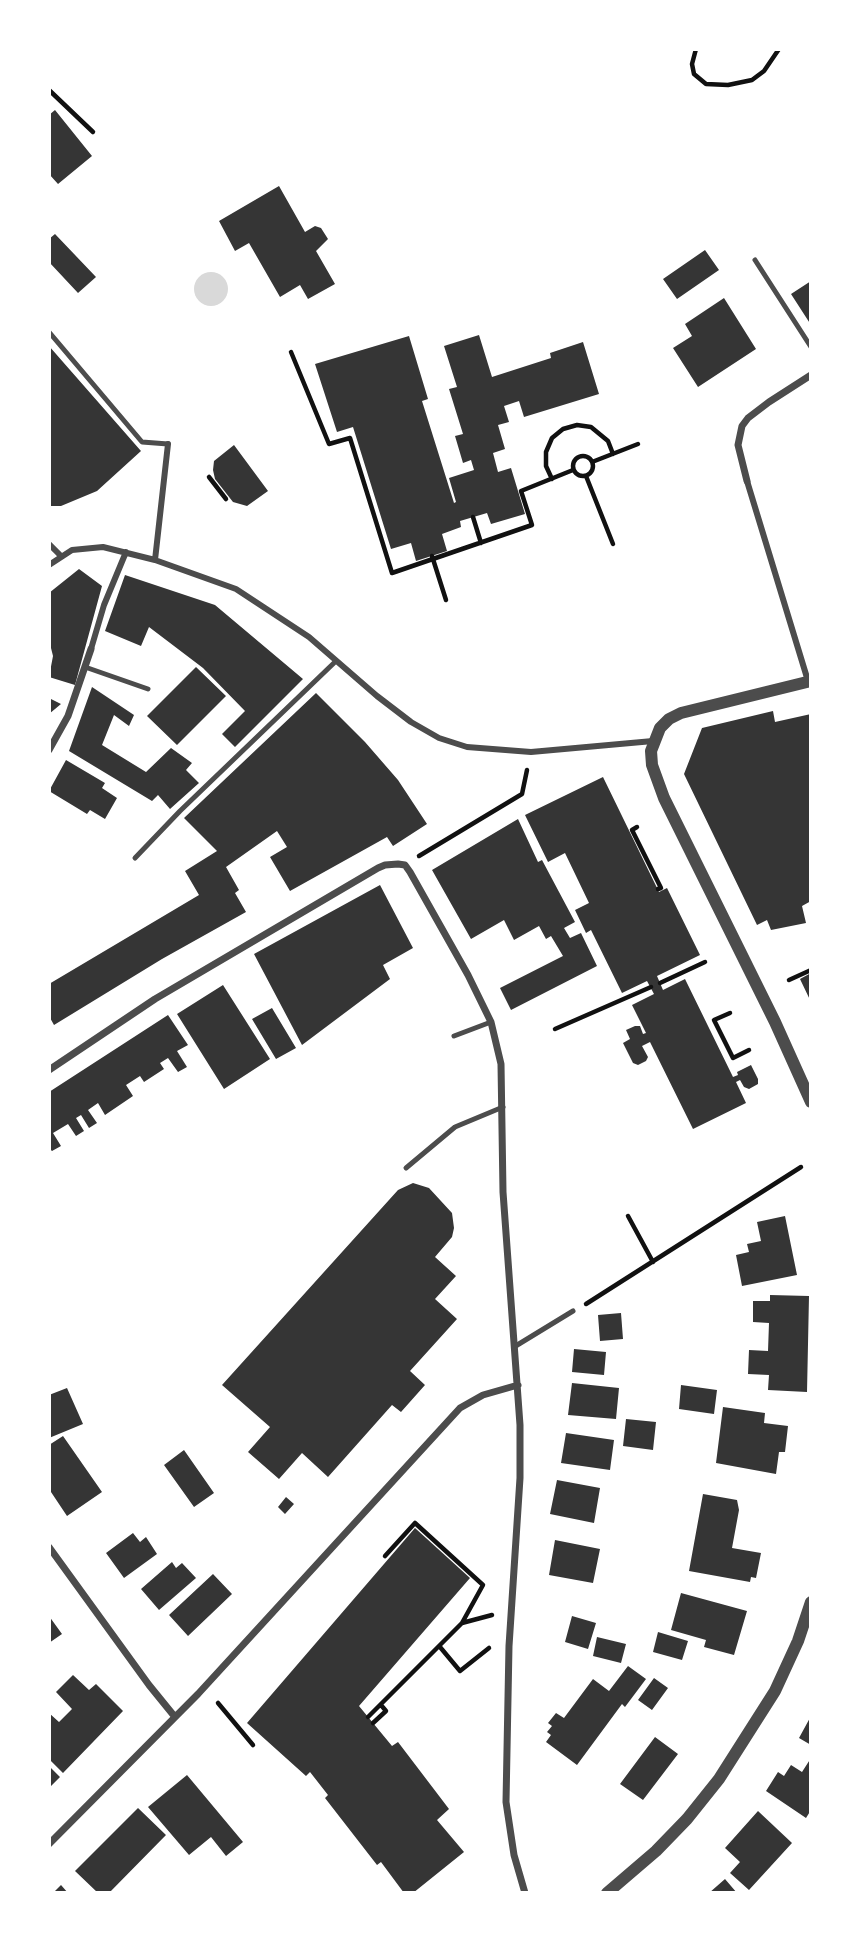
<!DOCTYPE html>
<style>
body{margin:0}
#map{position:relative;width:860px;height:1942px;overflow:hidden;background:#fff;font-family:Inter,sans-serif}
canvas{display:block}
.frame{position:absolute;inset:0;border:51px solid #fff;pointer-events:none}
</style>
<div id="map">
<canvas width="860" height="1942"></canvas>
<div class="frame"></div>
</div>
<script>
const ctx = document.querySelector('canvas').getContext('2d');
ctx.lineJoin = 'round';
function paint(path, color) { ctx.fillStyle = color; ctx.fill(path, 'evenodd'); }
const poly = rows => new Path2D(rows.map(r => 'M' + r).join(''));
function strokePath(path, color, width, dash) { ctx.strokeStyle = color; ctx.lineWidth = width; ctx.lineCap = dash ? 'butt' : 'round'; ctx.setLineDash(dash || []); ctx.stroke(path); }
const water = poly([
 '194 289a17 17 0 1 1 34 0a17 17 0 1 1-34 0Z'
]);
const building = poly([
 [55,110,92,156,58,184,49,174,49,115],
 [279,186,305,232,315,226,321,228,328,239,316,251,335,284,308,299,300,285,280,297,249,243,235,251,219,221],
 [55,234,96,277,78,293,49,262,49,239],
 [705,250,719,270,677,299,663,279],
 [811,281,811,325,791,294],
 [724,298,756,349,698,387,673,348,692,336,685,324],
 [479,335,492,377,551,358,550,353,583,342,599,394,524,417,519,401,504,406,509,422,498,425,505,449,493,453,498,472,511,468,525,514,491,524,487,513,460,521,461,527,442,534,447,551,416,561,411,543,391,549,353,427,337,432,315,364,409,336,428,399,422,401,454,503,456,502,449,478,474,470,471,460,463,463,455,436,463,434,449,389,457,387,444,346],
 [49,346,141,451,97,491,61,506,49,506],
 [234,445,268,491,247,506,233,502,215,479,213,470,214,461],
 [79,569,102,586,75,685,49,677,53,656,49,640,49,593],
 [125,575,215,605,303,679,235,747,222,734,245,711,203,668,149,627,141,646,105,631],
 [196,667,226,696,177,745,147,716],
 [92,687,134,715,129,726,114,715,102,745,146,772,171,748,192,763,186,770,199,783,170,809,158,795,152,801,69,751],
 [316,693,365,742,398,780,427,824,393,846,387,837,290,891,270,857,287,847,277,831,226,867,239,890,235,893,246,912,162,959,54,1025,49,1016,49,984,199,895,185,871,217,851,184,818],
 [49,698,61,704,49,714],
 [773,711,775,722,811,714,811,901,802,906,806,923,771,930,767,920,757,925,684,774,702,728],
 [66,760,105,783,102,788,117,798,105,819,90,810,87,814,49,791],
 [603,777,659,892,667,888,700,955,657,976,663,990,685,979,733,1077,738,1075,737,1072,751,1065,758,1079,758,1084,749,1089,744,1087,740,1080,736,1082,746,1103,693,1129,650,1042,642,1046,648,1057,646,1061,638,1065,633,1063,623,1043,630,1039,626,1030,635,1026,640,1026,643,1034,646,1033,632,1005,654,994,647,981,622,993,591,930,586,933,575,910,589,903,565,853,548,862,525,815],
 [518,819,538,862,542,860,575,922,564,928,570,938,581,933,597,966,511,1010,500,988,563,956,551,936,546,939,539,926,514,940,504,920,471,939,432,870],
 [380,885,413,948,383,965,390,979,302,1045,254,954],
 [811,973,811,1002,800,979],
 [223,985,270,1059,224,1089,177,1014],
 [272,1008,296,1048,276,1059,252,1019],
 [168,1015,188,1045,177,1051,187,1067,178,1072,168,1058,160,1063,164,1069,144,1082,140,1076,126,1085,133,1096,105,1115,98,1103,88,1110,97,1123,89,1128,81,1115,76,1118,84,1131,76,1136,68,1124,53,1133,61,1146,52,1151,49,1148,49,1092],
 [413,1183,429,1188,452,1213,454,1228,452,1237,435,1257,456,1276,435,1299,457,1319,410,1371,425,1385,401,1412,392,1405,328,1477,302,1453,279,1479,248,1452,270,1427,222,1385,398,1190],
 [785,1216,797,1275,742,1286,736,1255,749,1252,747,1244,761,1241,757,1222],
 [770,1295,809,1296,807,1392,768,1390,769,1375,748,1374,749,1350,768,1351,769,1323,753,1322,753,1301,770,1301],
 [621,1313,623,1339,600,1341,598,1315],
 [574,1349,606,1352,604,1375,572,1372],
 [572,1383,619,1388,616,1419,568,1415],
 [681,1385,717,1390,714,1414,679,1409],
 [67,1388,83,1424,49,1438,49,1395],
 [723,1407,765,1413,764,1423,788,1426,785,1452,779,1452,776,1474,716,1463],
 [626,1419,656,1422,653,1450,623,1446],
 [566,1433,614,1440,610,1470,561,1463],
 [63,1436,102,1492,67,1516,49,1489,49,1445],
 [184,1450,214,1493,194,1507,164,1465],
 [557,1480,600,1488,594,1523,550,1514],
 [703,1494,737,1500,739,1510,732,1548,761,1553,756,1578,751,1577,750,1582,689,1571],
 [286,1497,294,1504,285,1514,278,1507],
 [415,1528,470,1578,359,1706,392,1746,398,1742,449,1809,437,1820,464,1852,413,1893,404,1893,381,1862,377,1865,325,1798,328,1795,310,1772,306,1776,247,1723],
 [133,1533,140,1542,146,1537,157,1554,124,1578,106,1553],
 [555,1540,600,1549,593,1583,549,1575],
 [172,1562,176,1568,182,1563,196,1578,159,1610,141,1589],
 [213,1574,232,1594,188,1636,169,1615],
 [681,1593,747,1611,734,1655,704,1647,706,1640,671,1630],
 [49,1616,62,1634,49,1643],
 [572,1616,596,1623,588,1649,565,1642],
 [658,1632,688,1641,682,1660,653,1652],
 [597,1637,626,1644,621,1663,593,1656],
 [628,1666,646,1679,625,1707,622,1704,577,1765,546,1742,551,1735,547,1732,552,1726,548,1723,556,1713,564,1718,593,1679,609,1691],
 [73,1675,89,1690,96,1684,123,1711,63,1773,49,1759,49,1713,59,1722,72,1709,56,1692],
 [654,1678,668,1688,652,1710,638,1700],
 [811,1716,811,1745,799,1738],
 [655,1737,678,1754,643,1800,620,1784],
 [811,1758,811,1810,806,1818,766,1791,778,1772,784,1776,791,1765,802,1772],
 [49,1766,60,1777,49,1788],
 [187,1775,243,1842,226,1856,211,1837,189,1855,148,1807],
 [138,1808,166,1835,109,1893,98,1893,75,1871],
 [758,1811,792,1843,749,1890,730,1873,740,1862,725,1848],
 [725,1879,737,1893,709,1893],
 [61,1885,68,1893,53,1893]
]);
const path = poly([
 [696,49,692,64,694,74,706,84,728,85,752,80,764,71,779,49],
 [49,90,93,132],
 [291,352,329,444,350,438,392,573,532,525,521,491,573,470],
 '573 466a10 10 0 1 1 20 0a10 10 0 1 1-20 0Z',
 [592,462,638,444],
 [586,476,613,544],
 [209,477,226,499],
 [552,479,546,466,546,452,552,438,563,429,577,425,591,427,608,441,613,454],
 [473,517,481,543],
 [432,556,446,600],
 [637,827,632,830,661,888,658,889],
 [419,856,522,794,527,770],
 [789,980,811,970],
 [660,983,705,962],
 [730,1013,714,1020,733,1058,749,1050],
 [555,1029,651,987],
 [628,1216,653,1262],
 [586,1304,801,1167],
 [385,1556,415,1523,483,1585,462,1623],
 [440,1647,460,1671,489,1648],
 [218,1703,253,1745],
 [368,1717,462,1623,492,1615],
 [373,1723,386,1711,381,1705]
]);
const service = poly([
 [755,260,811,347],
 [49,332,142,442,168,444],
 [85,667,148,689],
 [135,858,180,811,336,661],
 [454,1036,491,1022],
 [406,1168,455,1127,503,1107],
 [514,1347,573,1311]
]);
const pedestrian = poly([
 [747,481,808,681],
 [49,544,61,556],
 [155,560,168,444],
 [49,565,72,550,103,547,155,560,236,589,309,637,377,696,411,722,439,738,467,747,531,752,653,741],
 [91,649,104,605,126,552]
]);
const minor = poly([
 [747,481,738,445,742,426,748,418,769,402,811,375],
 [49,750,68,716,91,649],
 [49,1070,155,999,378,868,385,865,398,864,405,865,410,872,468,975,491,1022,501,1064,503,1192,520,1425,520,1478,509,1646,506,1802,514,1855,525,1893],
 [49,1547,149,1685,175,1717],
 [49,1844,198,1694,460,1408,483,1395,518,1385]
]);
const tertiary = poly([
 [811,681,681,713,669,719,660,728,651,751,652,765,664,798,775,1022,811,1102],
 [607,1893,656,1851,687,1819,719,1779,775,1691,798,1641,811,1602]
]);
paint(water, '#d9d9d9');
paint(building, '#353535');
strokePath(path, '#111', 4.5);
strokePath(service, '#4c4c4c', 5);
strokePath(pedestrian, '#4c4c4c', 6);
strokePath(minor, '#4c4c4c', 7);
strokePath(tertiary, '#4c4c4c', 12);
</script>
